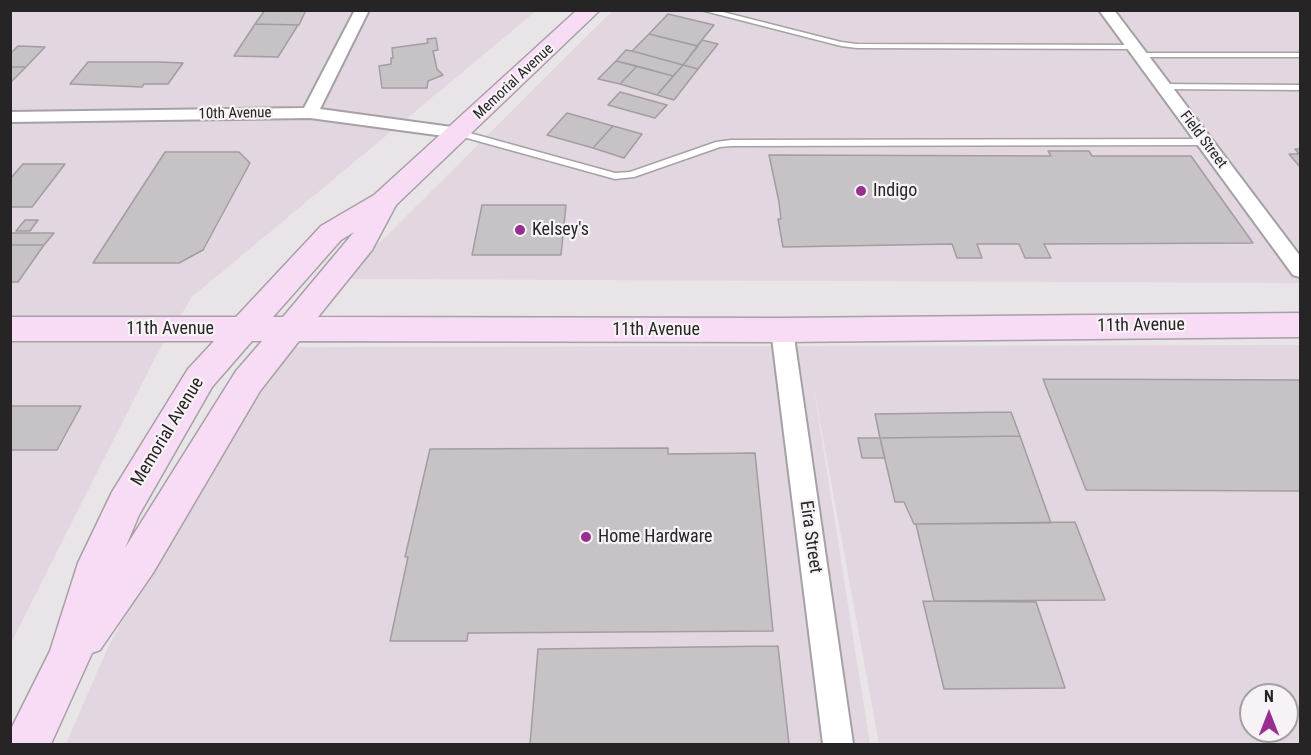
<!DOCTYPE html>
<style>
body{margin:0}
#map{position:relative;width:1311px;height:755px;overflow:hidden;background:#e9e4e8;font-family:"Roboto Condensed",sans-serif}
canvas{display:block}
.frame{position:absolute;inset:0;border:12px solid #262425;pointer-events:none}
.north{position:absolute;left:1239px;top:683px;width:60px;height:60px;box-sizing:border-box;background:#f6f2f5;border:2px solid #a3a0a2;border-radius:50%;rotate:0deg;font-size:16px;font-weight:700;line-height:24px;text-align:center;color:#262425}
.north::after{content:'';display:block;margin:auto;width:21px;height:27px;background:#982e90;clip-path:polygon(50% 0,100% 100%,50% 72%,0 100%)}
</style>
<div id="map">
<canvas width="1311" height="755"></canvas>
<div class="frame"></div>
<div class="north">N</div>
</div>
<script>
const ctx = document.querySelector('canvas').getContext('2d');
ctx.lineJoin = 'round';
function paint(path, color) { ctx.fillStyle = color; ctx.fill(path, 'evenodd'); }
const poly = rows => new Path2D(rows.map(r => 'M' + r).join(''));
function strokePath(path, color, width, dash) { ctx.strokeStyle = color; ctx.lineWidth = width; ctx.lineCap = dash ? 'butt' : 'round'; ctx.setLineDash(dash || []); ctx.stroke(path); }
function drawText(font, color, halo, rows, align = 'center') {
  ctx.font = font + ' "Roboto Condensed",sans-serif'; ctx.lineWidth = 4.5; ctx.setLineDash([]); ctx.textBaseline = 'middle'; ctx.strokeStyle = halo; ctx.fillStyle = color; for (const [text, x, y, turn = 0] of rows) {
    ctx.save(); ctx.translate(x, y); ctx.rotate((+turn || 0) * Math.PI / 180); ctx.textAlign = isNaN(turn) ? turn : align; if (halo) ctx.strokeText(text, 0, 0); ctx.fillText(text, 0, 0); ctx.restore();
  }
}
const built = poly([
 [11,11,536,11,192,297,157,354,11,643],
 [612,11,1300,11,1300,283,343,279],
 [1300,345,1300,744,879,744,813,383,870,744,66,744,108,647,203,475,293,347],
 [1251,695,1287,695,1287,731,1251,731]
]);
const building = poly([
 [265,10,306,10,299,25,255,24,265,10],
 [668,14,714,25,697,46,649,34,668,14],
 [255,24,298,25,278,57,234,56,255,24],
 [649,34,698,46,683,65,632,51,649,34],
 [436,38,438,50,433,51,437,69,443,75,428,81,427,88,382,88,379,66,391,64,391,58,393,58,392,48,428,43,427,39,436,38],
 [702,40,718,44,698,69,683,65,702,40],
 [18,46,45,47,26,67,10,67,10,54,18,46],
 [626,50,632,51,683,65,673,76,616,61,626,50],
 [616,61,637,66,620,84,598,79,616,61],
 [88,62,160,62,183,63,168,84,144,84,142,87,70,84,88,62],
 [683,65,698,69,674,100,657,95,683,65],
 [637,66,673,76,657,95,620,84,637,66],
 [10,67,26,67,10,83,10,67],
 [620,92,667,105,655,118,608,105,620,92],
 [567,113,613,126,593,148,547,135,567,113],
 [613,126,642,134,624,158,593,148,613,126],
 [1295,149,1300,149,1300,167,1289,154,1299,154,1295,149],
 [1048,151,1089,151,1092,156,1191,156,1253,243,1044,244,1051,258,1025,258,1019,244,977,244,982,258,957,258,952,244,783,247,778,219,781,219,779,202,769,155,1051,156,1048,151],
 [165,152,239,152,250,163,203,250,179,263,93,263,165,152],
 [23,164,65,164,32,207,10,207,10,179,23,164],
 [482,205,566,205,561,255,472,255,482,205],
 [25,220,38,220,30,231,16,231,25,220],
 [10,233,54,233,44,245,10,245,10,233],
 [10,245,44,245,18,282,10,282,10,245],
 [1043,379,1300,380,1300,491,1086,490,1043,379],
 [10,406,81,406,57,450,10,450,10,406],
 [1011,412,1020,436,880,438,875,414,1011,412],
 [1020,436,1051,523,914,524,904,502,895,502,880,438,1020,436],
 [858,438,880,438,885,458,862,458,858,438],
 [668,448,668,454,755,453,773,631,468,633,467,641,390,641,408,557,405,557,430,449,668,448],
 [1075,522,1105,600,934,601,916,524,1075,522],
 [923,601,1036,602,1065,688,944,689,923,601],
 [778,646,789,744,530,744,538,649,778,646]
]);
const lane = poly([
 [701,10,715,10,841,42,857,44,1133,45,1137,47,1133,49,857,48,841,46,701,10],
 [1136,53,1300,53,1300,57,1136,57,1136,53],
 [1163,84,1300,85,1300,90,1160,89,1159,87,1163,84],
 [459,130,615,173,630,172,716,142,731,140,1204,139,1209,142,1204,145,731,146,720,147,634,177,615,179,456,135,454,133,459,130]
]);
const street = poly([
 [355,10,369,10,320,109,459,128,465,129,467,133,465,137,459,138,310,118,10,122,10,112,304,108,355,10],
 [1099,10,1114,10,1300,256,1300,277,1293,275,1099,10],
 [782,322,790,324,793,330,853,744,823,744,771,330,774,324,782,322]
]);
const secondary = poly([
 [577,10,600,10,396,205,372,250,318,317,782,318,1300,313,1300,337,782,342,299,341,260,391,153,573,100,650,92,653,51,744,10,744,10,731,50,651,78,563,112,492,188,369,214,341,10,341,10,317,236,317,321,226,374,195,577,10],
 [354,232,283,317,273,317,341,240,354,232],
 [252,341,262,341,236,371,125,548,139,515,212,387,252,341]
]);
const markers = [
 [861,191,6,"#982e90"],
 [520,230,6,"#982e90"],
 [586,537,6,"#982e90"]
];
const farStreetnames = [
 ["Memorial Avenue",514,82,-43],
 ["10th Avenue",235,114,-1],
 ["Field Street",1203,140,53]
];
const poiNames = [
 ["Indigo",873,191],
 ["Kelsey's",532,230],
 ["Home Hardware",598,537]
];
const streetNames = [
 ["11th Avenue",1141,326,-1],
 ["11th Avenue",170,329],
 ["11th Avenue",656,330],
 ["Memorial Avenue",168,432,-59],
 ["Eira Street",810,537,82]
];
paint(built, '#e2d7e0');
paint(building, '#c6c2c5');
strokePath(building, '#a19da0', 1.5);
strokePath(lane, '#a5a1a5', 3);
strokePath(street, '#a5a1a5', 4);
strokePath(secondary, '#a5a1a5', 3);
paint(lane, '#fff');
paint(street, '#fff');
paint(secondary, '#f8dbf5');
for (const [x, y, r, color] of markers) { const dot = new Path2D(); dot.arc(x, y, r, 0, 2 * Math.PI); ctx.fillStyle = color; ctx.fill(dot); strokePath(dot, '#f6f2f5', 2); }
drawText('15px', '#262425', '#f6f2f5', farStreetnames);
drawText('18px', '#262425', '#f6f2f5', poiNames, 'left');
drawText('18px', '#262425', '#f6f2f5', streetNames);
</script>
